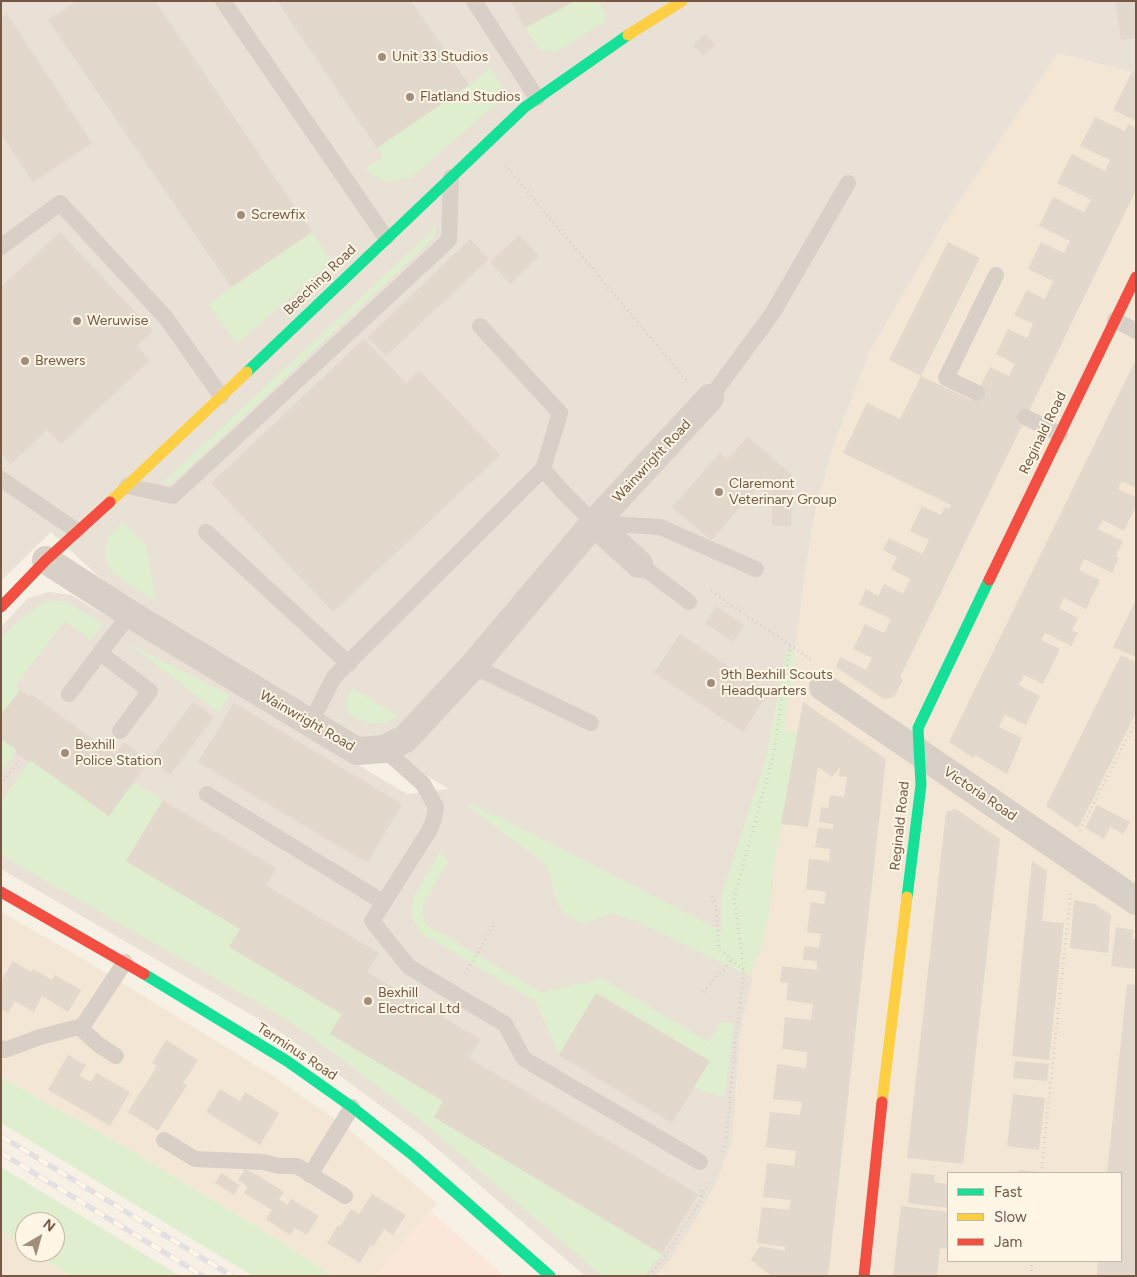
<!DOCTYPE html>
<style>
body{margin:0}
#map{position:relative;width:1137px;height:1277px;overflow:hidden;background:#f6f0e5;font-family:Figtree,sans-serif}
canvas{display:block}
.frame{position:absolute;inset:0;border:2px solid #755744;pointer-events:none}
.legend{position:absolute;left:947px;top:1172px;width:175px;height:90px;box-sizing:border-box;background:#fff6e5;border:1px solid #c8b6a5;margin:0;padding:6px 9px;list-style:none;font-size:15px;color:#755744}
.legend li{display:flex;align-items:center;gap:10px;height:25px}
.legend b{width:25px;border:1px solid #c8b6a5}
.north{position:absolute;left:15px;top:1212px;width:50px;height:50px;box-sizing:border-box;background:#fff6e5;border:1px solid #c8b6a5;border-radius:50%;rotate:38deg;font-size:14px;font-weight:700;line-height:20px;text-align:center;color:#755744}
.north::after{content:'';display:block;margin:auto;width:18px;height:22px;background:#a28d7c;clip-path:polygon(50% 0,100% 100%,50% 72%,0 100%)}
</style>
<div id="map">
<canvas width="1137" height="1277"></canvas>
<div class="frame"></div>
<ul class="legend">
<li><b style="height:6px;background:#16e098"></b>Fast</li>
<li><b style="height:6px;background:#ffcf43"></b>Slow</li>
<li><b style="height:6px;background:#f24e42"></b>Jam</li>
</ul>
<div class="north">N</div>
</div>
<script>
const ctx = document.querySelector('canvas').getContext('2d');
ctx.lineJoin = 'round';
function paint(path, color) { ctx.fillStyle = color; ctx.fill(path, 'evenodd'); }
const poly = rows => new Path2D(rows.map(r => 'M' + r).join(''));
function strokePath(path, color, width, dash) { ctx.strokeStyle = color; ctx.lineWidth = width; ctx.lineCap = dash ? 'butt' : 'round'; ctx.setLineDash(dash || []); ctx.stroke(path); }
function drawText(font, color, halo, rows, align = 'center') {
  ctx.font = font + ' Figtree,sans-serif'; ctx.lineWidth = 4; ctx.setLineDash([]); ctx.textBaseline = 'middle'; ctx.strokeStyle = halo; ctx.fillStyle = color; for (const [text, x, y, turn = 0] of rows) {
    ctx.save(); ctx.translate(x, y); ctx.rotate((+turn || 0) * Math.PI / 180); ctx.textAlign = isNaN(turn) ? turn : align; if (halo) ctx.strokeText(text, 0, 0); ctx.fillText(text, 0, 0); ctx.restore();
  }
}
const residential = poly([
 [1058,53,1136,73,1136,1276,656,1276,669,1261,696,1220,716,1182,736,1094,739,1047,743,1016,753,979,749,976,769,912,773,869,797,733,784,730,810,540,824,475,831,452,870,351,944,224],
 [948,1173,1121,1173,1121,1261,948,1261],
 [1,912,85,960,273,1076,342,1124,437,1203,375,1276,334,1276,261,1229,112,1139,1,1077],
 [1,1230,25,1246,25,1252,34,1252,70,1276,1,1276]
]);
const commercial = poly([
 [430,1211,505,1276,375,1276]
]);
const industrial = poly([
 [1,1,1136,1,1136,73,1058,53,944,224,870,351,831,452,819,495,810,540,784,730,777,846,773,869,772,891,760,955,757,955,750,976,753,979,743,1016,739,1047,732,1140,716,1182,696,1220,669,1261,656,1276,585,1276,426,1139,279,1031,1,869,1,627,28,598,49,592,71,595,407,794,449,789,111,588,51,532,1,581]
]);
const green = poly([
 [575,1,598,1,606,14,603,23,555,52,540,50,525,28],
 [491,68,501,86,499,101,411,178,384,182,365,169,383,157,377,148,469,85],
 [437,226,435,237,173,483,162,483],
 [312,232,332,261,237,344,208,304],
 [123,522,146,545,156,601,114,574,108,565,105,556,106,546,109,537],
 [64,601,104,624,91,640,65,621,16,685,20,690,1,715,1,640,15,623,44,602],
 [129,644,230,695,219,713],
 [786,649,795,653,784,730,798,733,773,869,769,912,760,955,757,955,749,976,639,922,612,913,582,924,570,917,562,912,555,897,549,872,542,861,468,806,469,803,527,831,721,931,722,893,766,759],
 [352,688,399,716,387,722,373,724,355,718,348,712,346,704,348,696],
 [1,739,17,750,1,773],
 [30,760,109,816,133,782,163,800,126,861,240,929,229,946,342,1014,386,1067,443,1101,434,1117,662,1254,644,1276,602,1276,432,1130,350,1065,286,1019,1,855,1,802],
 [441,850,448,862,424,903,423,914,427,925,541,992,603,979,708,1042,721,1022,734,1023,725,1097,693,1088,709,1061,597,993,559,1055,536,1002,421,933,411,916,413,898],
 [1,1077,112,1139,261,1229,334,1276,253,1276,1,1123],
 [1,1167,180,1276,70,1276,34,1252,55,1252,55,1222,25,1222,25,1246,1,1230]
]);
const building = poly([
 [77,1,155,1,312,232,231,287,48,20],
 [277,1,411,1,469,85,377,148],
 [511,1,575,1,525,28],
 [1115,1,1136,1,1136,38,1121,40],
 [7,14,92,143,33,182,1,134,1,18],
 [705,34,716,45,703,56,693,45],
 [1132,72,1136,73,1136,121,1113,110],
 [1095,117,1125,131,1128,124,1136,128,1136,190,900,677,903,680,894,697,884,699,836,667,840,657,866,670,872,658,853,649,865,624,884,633,891,619,859,604,866,589,878,596,884,584,903,594,910,579,891,569,897,557,883,550,889,538,922,554,929,540,910,531,922,506,941,515,945,507,949,509,951,505,843,453,867,403,900,419,921,376,973,401,990,367,1009,376,1015,364,996,354,1002,342,1008,329,1027,338,1033,324,1014,315,1027,290,1045,299,1053,281,1028,269,1041,242,1064,253,1070,241,1039,226,1053,197,1084,212,1091,200,1057,183,1072,154,1105,171,1110,160,1080,146],
 [60,232,153,331,137,346,150,360,61,444,47,430,11,464,1,453,1,287],
 [519,235,539,256,510,284,490,262],
 [470,239,489,259,386,356,368,337],
 [948,242,980,258,921,376,889,360],
 [364,339,406,383,419,370,500,455,333,612,211,483],
 [1136,359,1136,488,1122,481,1118,489,1136,497,1136,506,1124,531,1103,520,1098,529,1123,541,1116,556,1119,558,1112,573,1084,559,1079,570,1100,580,1086,609,1064,598,1059,608,1078,618,1072,630,1078,633,1071,646,1045,633,1041,640,1060,649,1043,684,1024,675,1019,685,1040,696,1026,725,1005,715,1002,720,999,727,1022,738,1007,774,975,755,973,758,949,742],
 [748,437,792,475,791,526,772,526,772,498,758,487,711,540,672,507,720,453,727,459],
 [1136,600,1136,657,1113,647],
 [716,606,744,625,733,642,705,623],
 [680,634,768,693,743,732,654,673],
 [1121,655,1136,662,1136,713,1078,828,1046,806],
 [20,690,29,697,31,694,115,755,124,742,149,761,109,816,30,760,29,762,15,753,17,750,1,739,1,715],
 [193,702,214,717,170,775,150,759],
 [803,702,886,759,828,1276,772,1276,751,1260,760,1246,785,1251,785,1247,757,1243,762,1207,789,1210,791,1200,763,1197,767,1163,794,1166,796,1151,766,1147,770,1112,800,1115,802,1102,773,1099,777,1064,806,1068,807,1052,782,1049,785,1017,811,1020,813,1004,786,1000,788,983,780,982,782,966,817,970,817,961,803,960,804,946,819,948,821,934,807,932,811,902,824,904,826,892,806,889,809,859,829,861,830,849,815,847,818,828,833,829,833,824,819,822,821,807,828,808,830,795,844,797,847,777,839,776,840,767,832,777,818,767,808,827,781,824],
 [234,703,402,804,367,863,198,762],
 [163,800,276,868,266,885,379,953,367,972,480,1039,469,1058,698,1194,662,1254,434,1117,443,1101,330,1034,342,1014,229,947,240,929,126,861],
 [1097,805,1130,822,1123,834,1110,827,1104,839,1085,828],
 [956,809,1000,839,963,1164,907,1158,946,812],
 [1032,861,1047,871,1042,921,1064,923,1049,1060,1012,1056],
 [1074,900,1095,904,1111,915,1108,953,1070,948],
 [1116,927,1134,930,1132,939,1136,939,1136,969,1111,966],
 [13,961,31,972,33,969,52,980,55,975,81,990,68,1012,42,996,34,1012,15,1001,8,1013,1,1009,1,981],
 [1127,984,1136,985,1136,1276,1097,1276,1098,1261,1121,1261,1121,1173,1107,1173],
 [596,993,710,1061,672,1123,559,1055],
 [166,1040,198,1060,183,1083,187,1085,158,1131,128,1112,157,1066,152,1063],
 [68,1055,86,1065,80,1076,91,1082,96,1073,130,1092,110,1126,48,1090],
 [1015,1061,1049,1064,1047,1081,1013,1078],
 [220,1089,240,1101,245,1092,279,1113,260,1145,206,1112],
 [1013,1094,1045,1098,1039,1150,1007,1146],
 [245,1169,256,1175,256,1174,284,1192,279,1199,287,1205,291,1199,319,1216,307,1235,295,1228,290,1235,266,1219,272,1210,244,1193,248,1187,238,1180],
 [1019,1170,1039,1172,1039,1173,1018,1173],
 [221,1173,240,1185,234,1195,215,1183],
 [911,1173,935,1175,934,1182,948,1184,948,1208,908,1203],
 [372,1194,406,1215,393,1235,384,1229,373,1247,371,1245,360,1263,327,1243,338,1225,340,1227,351,1209,359,1214],
 [901,1206,948,1212,948,1249,940,1248,937,1276,893,1276]
]);
const path = poly([
 [505,165,688,382],
 [711,591,813,661],
 [1,785,21,757],
 [1080,830,1136,721],
 [712,896,716,907,719,949,744,970],
 [465,974,494,925],
 [703,992,732,960],
 [722,1152,726,1141,735,1046,744,970,734,899,773,757,790,645],
 [1041,1173,1071,891],
 [701,1185,701,1199],
 [649,1276,664,1257,701,1200,708,1183],
 [1031,1276,1032,1261]
]);
const lane = poly([
 [223,1,386,238],
 [474,1,537,98],
 [1,247,60,203,166,318,221,396],
 [1115,320,1136,331],
 [480,326,560,413,543,469],
 [977,393,946,378,996,275],
 [710,398,772,314,848,183],
 [1025,417,1060,434],
 [1,479,77,531],
 [127,486,173,496,449,240,451,177],
 [206,532,349,664],
 [639,564,689,602],
 [473,666,591,723],
 [69,694,100,653],
 [310,724,334,677,543,469,562,491,594,523,660,527,756,569],
 [120,731,150,691,100,653,130,614],
 [384,749,423,784,436,807,434,819,429,831,372,921,409,967,505,1024,524,1059,700,1162],
 [207,794,383,902],
 [79,1027,84,1024,125,962],
 [1,1048,5,1050,40,1037,79,1027,99,1045,116,1056],
 [164,1140,195,1159,263,1162,279,1166,297,1166,345,1196],
 [310,1175,352,1107]
]);
const street = poly([
 [594,523,639,564],
 [46,560,130,614,357,751,384,749,405,739,473,666,594,523,710,398],
 [823,687,1136,901]
]);
const fast = poly([
 [247,372,525,107,628,35],
 [907,897,921,785,918,728,989,580],
 [144,974,287,1061,352,1107,415,1157,550,1276]
]);
const slow = poly([
 [628,35,682,1],
 [110,502,247,372],
 [882,1102,907,897]
]);
const jam = poly([
 [989,580,1136,277],
 [1,607,46,560,110,502],
 [1,892,144,974],
 [864,1276,882,1102]
]);
const rail = poly([
 [1,1136,232,1276],
 [1,1153,203,1276]
]);
const markers = [
 [382,57,5,"#a28d7c"],
 [410,97,5,"#a28d7c"],
 [241,215,5,"#a28d7c"],
 [77,321,5,"#a28d7c"],
 [25,361,5,"#a28d7c"],
 [719,492,5,"#a28d7c"],
 [711,683,5,"#a28d7c"],
 [65,753,5,"#a28d7c"],
 [368,1001,5,"#a28d7c"]
];
const poiNames = [
 ["Unit 33 Studios",392,57],
 ["Flatland Studios",420,97],
 ["Screwfix",251,215],
 ["Weruwise",87,321],
 ["Brewers",35,361],
 ["Claremont",729,484],
 ["Veterinary Group",729,500],
 ["9th Bexhill Scouts",721,675],
 ["Headquarters",721,691],
 ["Bexhill",75,745],
 ["Police Station",75,761],
 ["Bexhill",378,993],
 ["Electrical Ltd",378,1009]
];
const streetNames = [
 ["Beeching Road",320,280,-44],
 ["Reginald Road",1043,433,-64],
 ["Wainwright Road",652,461,-47],
 ["Wainwright Road",307,721,30],
 ["Victoria Road",980,794,34],
 ["Reginald Road",900,826,-84],
 ["Terminus Road",297,1052,33]
];
paint(residential, '#f3e6d4');
paint(commercial, '#fbe7d9');
paint(industrial, '#e9e0d6');
paint(green, '#dfeece');
paint(building, '#e3d8cc');
strokePath(path, '#d7cfc7', 3, [1, 4]);
strokePath(lane, '#d8cfc7', 16);
strokePath(street, '#d8cfc7', 28);
strokePath(fast, '#16e098', 11);
strokePath(slow, '#ffcf43', 11);
strokePath(jam, '#f24e42', 11);
strokePath(rail, '#e3e0e3', 5.5);
strokePath(rail, '#fff6e5', 4, [11]);
for (const [x, y, r, color] of markers) { const dot = new Path2D(); dot.arc(x, y, r, 0, 2 * Math.PI); ctx.fillStyle = color; ctx.fill(dot); strokePath(dot, '#fff6e5', 2); }
drawText('14px', '#755744', '#fff6e5', poiNames, 'left');
drawText('14px', '#755744', '#fff6e5', streetNames);
</script>
